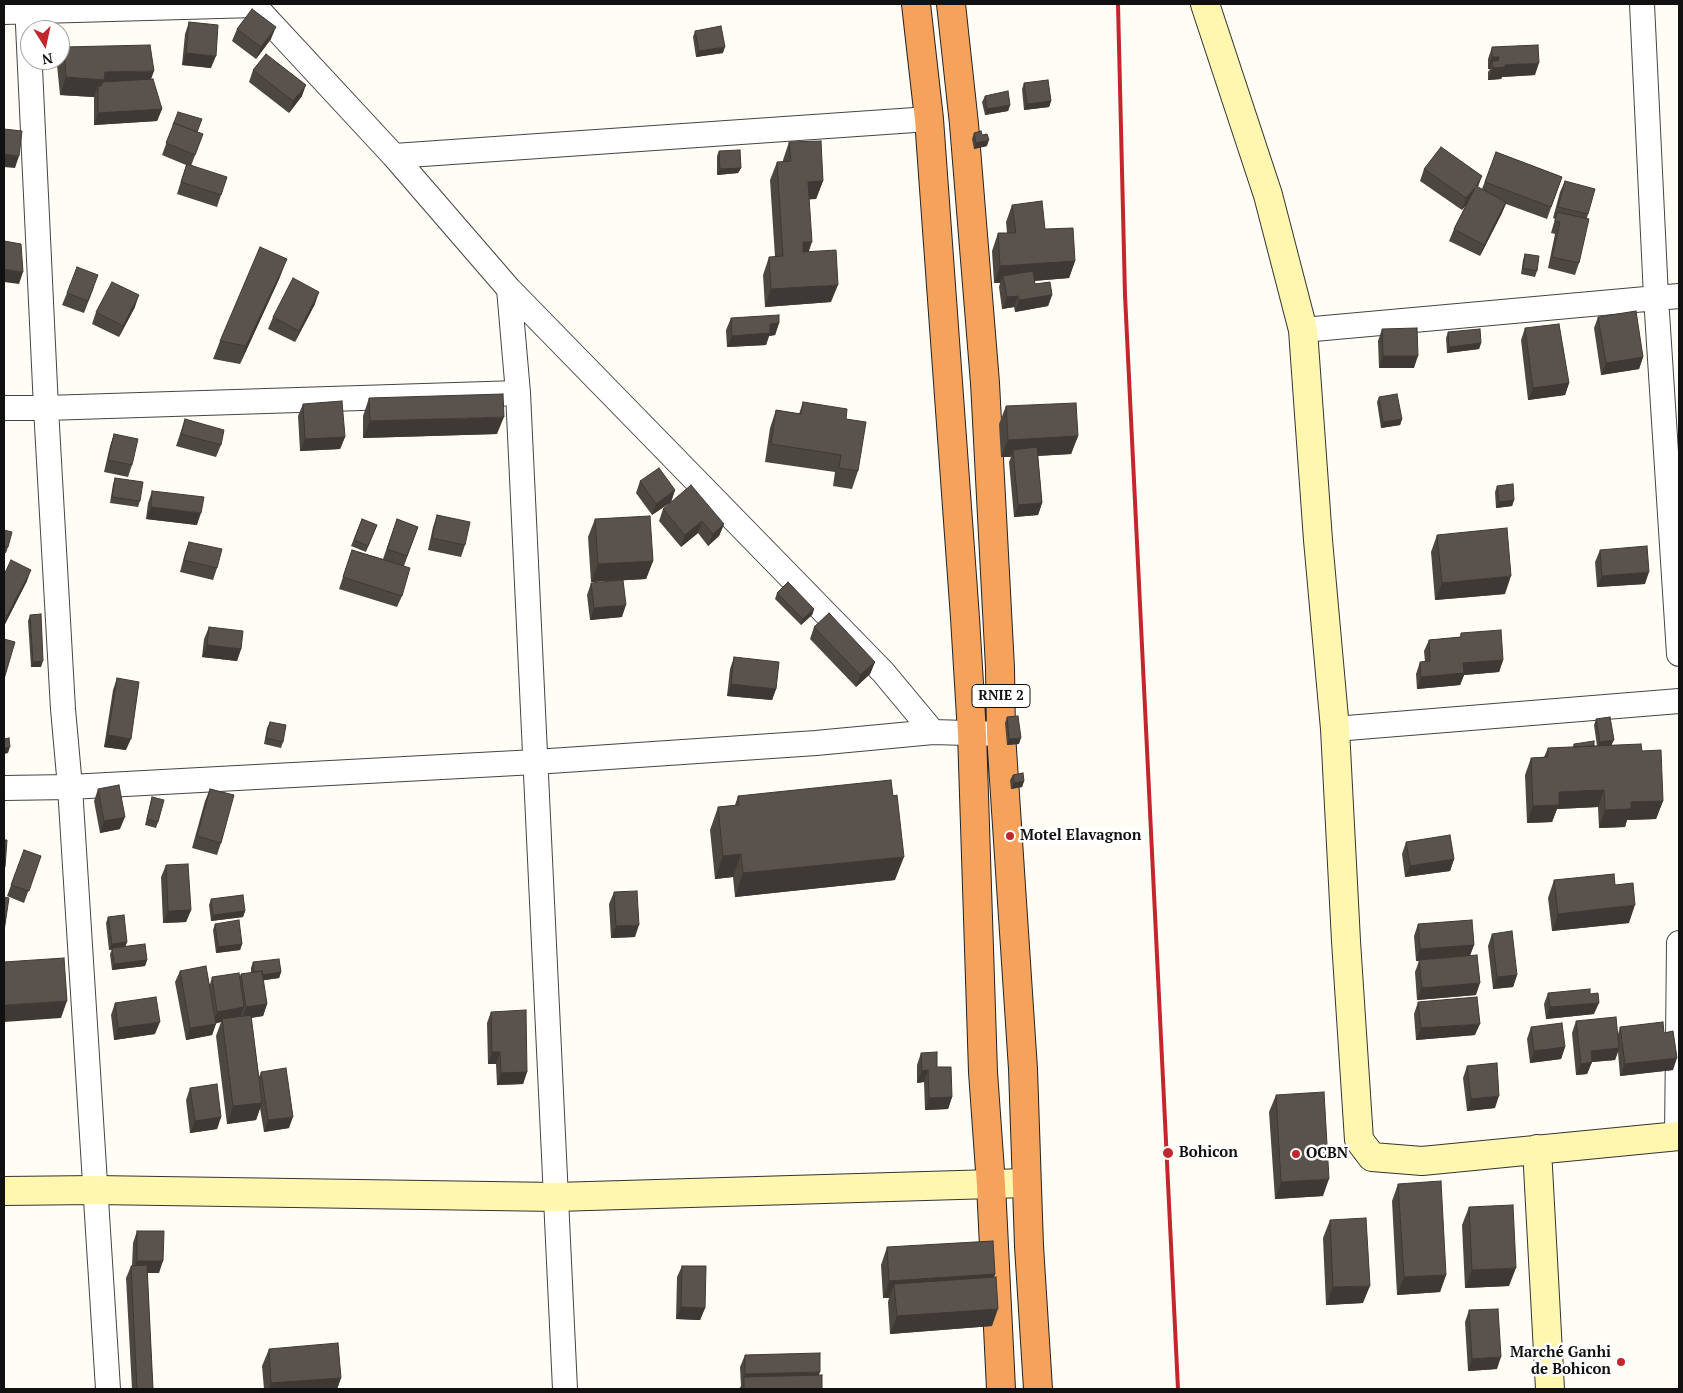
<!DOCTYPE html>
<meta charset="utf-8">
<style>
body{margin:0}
#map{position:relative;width:1683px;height:1393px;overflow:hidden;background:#fffdf5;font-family:"PT Serif",serif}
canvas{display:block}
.frame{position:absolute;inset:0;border:5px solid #111;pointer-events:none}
.north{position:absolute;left:20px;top:20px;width:50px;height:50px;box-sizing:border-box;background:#fff;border:1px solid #a0a0a0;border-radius:50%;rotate:170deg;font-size:14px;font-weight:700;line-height:20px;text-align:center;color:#111}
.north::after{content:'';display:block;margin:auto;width:18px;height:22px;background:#c4262e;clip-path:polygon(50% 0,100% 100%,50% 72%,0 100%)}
</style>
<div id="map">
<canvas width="1683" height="1393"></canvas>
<div class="frame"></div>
<div class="north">N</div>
</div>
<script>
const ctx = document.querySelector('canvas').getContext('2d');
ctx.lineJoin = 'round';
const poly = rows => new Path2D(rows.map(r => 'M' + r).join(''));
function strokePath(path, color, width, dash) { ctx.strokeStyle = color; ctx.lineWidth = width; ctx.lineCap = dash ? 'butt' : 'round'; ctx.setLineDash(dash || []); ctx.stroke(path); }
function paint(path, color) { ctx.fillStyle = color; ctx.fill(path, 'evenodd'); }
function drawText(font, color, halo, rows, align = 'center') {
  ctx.font = font + ' "PT Serif",serif'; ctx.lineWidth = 5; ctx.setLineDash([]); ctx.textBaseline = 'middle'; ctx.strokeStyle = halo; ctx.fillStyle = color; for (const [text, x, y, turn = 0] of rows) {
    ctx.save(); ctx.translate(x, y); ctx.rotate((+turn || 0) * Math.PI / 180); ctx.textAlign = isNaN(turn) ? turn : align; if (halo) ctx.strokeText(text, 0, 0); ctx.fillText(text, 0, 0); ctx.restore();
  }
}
const street = poly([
 [27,4,46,408,63,709,70,787,108,1389],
 [253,4,394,156,509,289,883,672,933,732],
 [1642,4,1656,297,1679,654],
 [4,12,255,5],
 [394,156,929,119],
 [509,289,518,393,565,1389],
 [1303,330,1679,296],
 [4,408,46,408,518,393],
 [1335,729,1679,701],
 [4,788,70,787,535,762,816,743,933,732,1001,734],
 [1677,1137,1679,943]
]);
const secondary = poly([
 [1205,4,1268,195,1303,330,1318,540,1335,729,1346,941,1359,1140,1372,1157,1422,1161,1679,1136],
 [1537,1149,1550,1389],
 [4,1191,95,1190,556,1197,1026,1183]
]);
const highway = poly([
 [916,4,929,119,965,618,972,733,983,1072,991,1185,1001,1389],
 [951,4,964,124,985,383,1000,668,1001,734,1023,1069,1029,1246,1038,1389]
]);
const rail = poly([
 [1118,4,1125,295,1178,1389]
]);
const wall = poly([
 [189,22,211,68,182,65,185,34],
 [237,29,271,39,256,59,232,41],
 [695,31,723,53,696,57,693,37],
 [64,47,151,79,162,109,157,121,94,125,94,97,60,95,57,65,59,60,60,60,60,57],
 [1492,47,1535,75,1502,77,1501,79,1488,80,1488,72,1490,69,1488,69,1488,59],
 [253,70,302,96,289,113,249,82],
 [1024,83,1051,101,1049,107,1024,110,1022,89],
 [985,96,1010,105,1008,111,985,115,982,102],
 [172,128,197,132,203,134,191,166,221,195,217,207,177,194,186,165,162,155],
 [974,133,982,135,987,146,974,149,972,139],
 [789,142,823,181,816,199,809,199,808,252,831,302,765,307,763,275,769,257,775,257,770,180,777,162,783,162,783,160],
 [719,151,741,168,738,173,717,175,717,156],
 [1496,152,1562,177,1547,219,1506,204,1502,213,1480,256,1449,241,1454,229,1466,205,1462,210,1420,181,1424,169,1482,176,1478,187,1482,189],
 [1565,181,1588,214,1587,218,1579,263,1575,275,1548,268,1555,234,1551,233,1555,219,1553,218,1560,192],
 [1012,205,1045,229,1075,261,1069,278,1035,281,1035,284,1052,295,1048,306,1015,312,1014,307,1002,309,999,287,1000,283,994,283,992,251,998,233,1007,233,1006,222],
 [1525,254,1537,271,1535,277,1521,274,1523,260],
 [280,277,240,364,213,359,220,341],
 [94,287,84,313,62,305,67,293],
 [315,304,295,342,268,329,273,317],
 [135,307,119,337,92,324,96,312],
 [1598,317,1643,357,1639,369,1601,375,1594,328],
 [731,318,779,323,775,335,769,336,766,345,727,347,726,330],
 [1525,328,1569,383,1565,395,1528,400,1521,340],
 [1382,329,1414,368,1379,368,1378,341],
 [1448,332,1481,343,1479,349,1447,353,1446,338],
 [1379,397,1402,419,1400,425,1381,428,1377,402],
 [369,398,497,434,363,438,363,416],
 [803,402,846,419,858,471,852,489,833,486,835,472,765,462,770,428,776,410,799,414],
 [303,404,345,437,340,449,300,451,298,416],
 [1006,406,1078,436,1071,454,1038,456,1042,503,1038,515,1014,517,1009,462,1011,457,1001,457,999,424],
 [185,419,221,445,216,457,176,446],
 [114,434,132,465,128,477,104,472,110,446],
 [115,478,140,501,138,507,110,503,113,484],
 [640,481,675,490,671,502,652,515,636,493],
 [1497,486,1514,500,1512,506,1496,508,1495,492],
 [152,491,197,525,146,519,148,503],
 [663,509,724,524,719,536,708,546,698,533,681,547,659,521],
 [437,515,465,545,461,557,428,550,433,527],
 [362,519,377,525,366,552,351,546],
 [397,519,418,527,404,566,402,596,397,607,339,589,352,550,383,559],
 [595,519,653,561,646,579,591,582,588,537],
 [4,530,8,547,6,553,4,553],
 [1437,535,1505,594,1435,600,1431,552],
 [189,542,217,568,213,580,180,572,185,553],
 [1600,550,1645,584,1597,587,1595,562],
 [4,575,27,581,4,626],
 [591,583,622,617,590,620,587,595],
 [777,593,814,609,812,615,801,625,775,599],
 [30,615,41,667,31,667,28,621],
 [209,627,241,649,237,661,202,657,204,639],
 [814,627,875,662,870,674,856,687,810,639],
 [1461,633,1503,660,1499,672,1464,675,1460,685,1417,689,1416,674,1420,662,1425,662,1424,651,1429,640,1460,637],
 [734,657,776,689,772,700,727,696,730,669],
 [117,678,126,750,104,747,113,690],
 [1007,717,1019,744,1007,745,1005,723],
 [1596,719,1612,745,1642,751,1663,801,1656,819,1627,820,1625,827,1599,828,1598,807,1557,809,1552,822,1527,823,1525,775,1531,758,1544,757,1548,748,1573,747,1574,744,1597,746,1594,725],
 [270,722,283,742,281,748,264,744,267,728],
 [1013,775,1024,781,1022,787,1011,789,1010,780],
 [98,789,120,829,100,833,94,801],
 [210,789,221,843,217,855,192,848,205,801],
 [738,796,893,796,895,880,735,897,733,877,715,879,710,830,718,807,735,805],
 [152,797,158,822,156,828,145,825],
 [1406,842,1454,859,1450,871,1405,877,1402,854],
 [24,850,41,856,24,903,7,896],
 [166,865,191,910,186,922,163,923,161,877],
 [1554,880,1615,885,1629,923,1552,931,1548,898],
 [614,892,635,937,611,938,609,904],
 [211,899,245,911,243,917,211,921,209,905],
 [108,917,127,942,125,946,147,960,145,966,112,970,110,954,112,949,109,950,106,923],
 [215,924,242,944,240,950,216,953,213,930],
 [1418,924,1474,945,1470,956,1476,995,1417,1000,1415,972,1419,961,1416,961,1414,936],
 [1492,934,1517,975,1513,987,1493,989,1488,946],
 [253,962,281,972,279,978,263,980,267,1004,263,1016,251,1018,259,1077,261,1072,289,1128,264,1132,260,1108,256,1120,227,1124,216,1036,221,1022,216,1023,212,1035,186,1040,175,982,180,971,210,984,212,977,239,978,241,974,251,973,251,968],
 [1548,993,1590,994,1594,1014,1546,1019,1544,1004],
 [1418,1002,1475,1035,1416,1040,1414,1014],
 [115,1003,155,1034,114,1040,111,1015],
 [491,1012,527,1072,523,1084,497,1085,496,1064,488,1064,487,1023],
 [1576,1021,1618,1034,1620,1027,1664,1033,1673,1070,1620,1076,1618,1052,1615,1060,1592,1062,1587,1074,1576,1075,1572,1033],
 [1531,1027,1565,1047,1561,1059,1530,1063,1527,1039],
 [921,1053,937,1067,952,1097,948,1109,925,1110,924,1082,917,1083,917,1065],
 [1467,1066,1495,1108,1467,1111,1463,1078],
 [190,1088,221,1117,217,1129,190,1133,186,1100],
 [1276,1095,1323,1196,1275,1199,1269,1112],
 [1398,1184,1446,1275,1440,1292,1397,1295,1392,1201],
 [1469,1207,1509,1286,1465,1288,1462,1225],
 [1330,1220,1363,1303,1326,1305,1323,1238],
 [137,1231,159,1273,147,1273,153,1389,132,1389,126,1278,131,1266,132,1266,133,1243],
 [887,1247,995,1274,994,1277,992,1326,890,1334,888,1302,889,1298,883,1298,881,1265],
 [682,1266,705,1308,700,1320,676,1319,677,1277],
 [1469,1310,1497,1369,1468,1371,1465,1322],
 [269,1349,341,1378,337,1389,264,1389,262,1366],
 [745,1355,819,1375,822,1389,739,1389,741,1386,740,1367]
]);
const shadedWall = poly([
 [276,27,271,39,256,59,261,47],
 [725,47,723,53,696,57,699,51],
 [186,53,216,56,211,68,182,65],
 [1492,57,1499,57,1494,68,1505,65,1539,63,1535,75,1502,77,1501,79,1488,80,1493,68,1492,61,1490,69,1488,69],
 [154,71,148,88,98,86,94,97,60,95,66,77,105,72],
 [306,85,302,96,289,113,293,101],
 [1051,101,1049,107,1024,110,1027,104],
 [1010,105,1008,111,985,115,987,109],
 [162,109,157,121,94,125,98,113],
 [989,140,987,146,974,149,976,143],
 [4,154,19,156,15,168,4,167],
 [741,168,738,173,717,175,720,169],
 [823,181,816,199,802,200,808,182],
 [1475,188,1470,200,1462,210,1466,198],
 [1506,202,1502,213,1480,256,1484,245],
 [803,242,812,242,806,260,796,260],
 [287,259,280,277,240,364,246,346],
 [1075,261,1069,278,1004,283,1003,276,1000,283,994,283,1000,266],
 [4,269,23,272,19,284,4,282],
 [838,285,831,302,765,307,771,289],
 [319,292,315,304,295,342,299,331],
 [139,295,135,307,119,337,123,326],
 [1052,295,1048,306,1015,312,1019,300],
 [1018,296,1014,307,1002,309,1007,297],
 [779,323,775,335,769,336,766,345,727,347,732,336,770,324],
 [1481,343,1479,349,1447,353,1449,347],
 [1383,356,1418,356,1414,368,1379,368],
 [1643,357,1639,369,1601,375,1606,363],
 [1569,383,1565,395,1528,400,1533,388],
 [504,417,497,434,363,438,370,421],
 [1402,419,1400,425,1381,428,1383,422],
 [1078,436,1071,454,1014,457,1013,450,1011,457,1001,457,1008,440],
 [345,437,340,449,300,451,305,439],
 [675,490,671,502,652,515,656,504],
 [1514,500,1512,506,1496,508,1499,502],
 [1042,503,1038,515,1014,517,1018,505],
 [151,507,201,513,197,525,146,519],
 [702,521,698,533,681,547,685,535],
 [724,524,719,536,708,546,713,534],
 [653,561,646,579,591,582,598,564],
 [31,570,27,581,4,626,7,616],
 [1649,572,1645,584,1597,587,1602,576],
 [1511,576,1505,594,1435,600,1442,583],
 [626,605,622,617,590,620,594,608],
 [814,609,812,615,801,625,803,619],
 [207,645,241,649,237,661,202,657],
 [1503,660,1499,672,1464,675,1460,685,1417,689,1421,677,1463,663],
 [43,661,41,667,31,667,33,662],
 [875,662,870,674,856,687,860,675],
 [731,684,776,689,772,700,727,696],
 [108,735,131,739,126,750,104,747],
 [1021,738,1019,744,1007,745,1009,739],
 [1614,740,1611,746,1597,748,1600,742],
 [10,747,8,753,4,754,4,748],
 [1024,781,1022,787,1011,789,1014,783],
 [1604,790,1598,807,1557,809,1552,822,1527,823,1533,806,1559,792],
 [1663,801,1656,819,1627,820,1625,827,1599,828,1605,810,1631,802],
 [125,817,120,829,100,833,104,821],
 [741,854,733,877,715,879,723,856],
 [904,857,895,880,735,897,743,873],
 [1454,859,1450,871,1405,877,1410,866],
 [1635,905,1629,923,1552,931,1558,914],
 [191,910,186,922,163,923,168,911],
 [245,911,243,917,211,921,213,915],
 [639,925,635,937,611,938,616,926],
 [127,942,125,948,109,950,112,944],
 [242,944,240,950,216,953,218,947],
 [1474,945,1469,957,1416,961,1420,949],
 [147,960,145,966,112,970,114,964],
 [281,972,279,978,253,982,255,976],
 [1517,975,1513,987,1493,989,1497,977],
 [1480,983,1476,995,1417,1000,1422,988],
 [67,1001,61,1018,4,1022,4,1005],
 [1599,1003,1594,1014,1546,1019,1550,1007],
 [267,1004,263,1016,242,1019,246,1007],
 [244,1007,240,1019,222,1019,221,1022,213,1024,217,1012],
 [160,1022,155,1034,114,1040,118,1028],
 [216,1024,212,1035,186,1040,190,1028],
 [1480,1024,1475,1035,1416,1040,1421,1028],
 [1565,1047,1561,1059,1530,1063,1534,1051],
 [1619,1048,1615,1060,1592,1062,1587,1074,1576,1075,1581,1064,1591,1051],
 [492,1052,500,1052,496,1064,488,1064],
 [1677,1058,1673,1070,1620,1076,1625,1064],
 [928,1070,924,1082,917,1083,922,1071],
 [527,1072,523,1084,497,1085,501,1073],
 [1499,1096,1495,1108,1467,1111,1471,1099],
 [952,1097,948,1109,925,1110,929,1098],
 [262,1103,256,1120,227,1124,233,1106],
 [221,1117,217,1129,190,1133,195,1121],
 [293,1117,289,1128,264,1132,268,1120],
 [1329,1179,1323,1196,1275,1199,1281,1182],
 [137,1261,163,1261,159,1273,132,1273],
 [1516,1268,1509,1286,1465,1288,1472,1270],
 [995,1274,988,1291,894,1284,889,1298,883,1298,889,1281],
 [1446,1275,1440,1292,1397,1295,1404,1277],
 [1370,1286,1363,1303,1326,1305,1333,1287],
 [681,1307,705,1308,700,1320,676,1319],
 [998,1309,992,1326,890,1334,897,1316],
 [1501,1357,1497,1369,1468,1371,1472,1359],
 [820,1372,816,1384,744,1378,745,1374],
 [341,1378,337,1389,269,1389,271,1383]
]);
const building = poly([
 [252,9,276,27,261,47,237,29,252,9],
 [189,22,218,25,216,56,186,53,189,22],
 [721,26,725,47,699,51,695,31,721,26],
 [150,45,154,71,105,72,104,80,66,77,64,47,150,45],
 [1538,45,1539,63,1505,65,1505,67,1493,68,1492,61,1498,61,1499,57,1492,57,1492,47,1538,45],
 [266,54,306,85,293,101,253,70,266,54],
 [153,79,162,109,98,113,98,86,101,86,103,82,153,79],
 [1048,80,1051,101,1027,104,1024,83,1048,80],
 [1008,91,1010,105,987,109,985,96,1008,91],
 [178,112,202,119,197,132,174,123,173,125,178,112],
 [174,123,203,134,195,155,166,143,174,123],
 [4,129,22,131,19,156,4,154,4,129],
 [981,131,982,135,987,134,989,140,976,143,974,133,981,131],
 [821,141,823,181,808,182,812,242,803,242,803,252,836,250,838,285,771,289,769,257,783,256,777,162,791,161,789,142,821,141],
 [1441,147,1482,176,1476,186,1506,202,1484,245,1454,229,1475,188,1466,198,1424,169,1441,147],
 [740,150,741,168,720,169,719,151,740,150],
 [1496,152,1562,177,1551,207,1485,182,1496,152],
 [187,164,227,177,221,195,181,182,187,164],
 [1565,181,1595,189,1588,214,1558,207,1565,181],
 [1042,201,1045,229,1073,228,1075,261,1000,266,998,233,1016,233,1012,205,1042,201],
 [1557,212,1589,219,1579,263,1552,257,1560,222,1555,221,1557,212],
 [4,241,21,244,23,272,4,269,4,241],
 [260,247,287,259,246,346,220,341,260,247],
 [1525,254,1539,256,1537,271,1523,268,1525,254],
 [77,267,98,275,88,301,67,293,77,267],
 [1033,271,1035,284,1050,282,1052,295,1019,300,1018,296,1007,297,1003,276,1033,271],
 [293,278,319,292,299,331,273,317,293,278],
 [112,282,139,295,123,326,96,312,112,282],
 [1636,311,1643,357,1606,363,1598,317,1636,311],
 [779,315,779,323,770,324,770,333,732,336,731,318,779,315],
 [1559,324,1569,383,1533,388,1525,328,1559,324],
 [1417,328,1418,356,1383,356,1382,329,1417,328],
 [1480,329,1481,343,1449,347,1448,332,1480,329],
 [503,394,504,417,370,421,369,398,503,394],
 [1397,394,1402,419,1383,422,1379,397,1397,394],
 [342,401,345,437,305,439,303,404,342,401],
 [803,402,847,409,846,419,866,422,858,471,839,468,841,455,771,444,776,410,801,414,803,402],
 [1076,403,1078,436,1008,440,1006,406,1076,403],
 [185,419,224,430,221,445,181,434,185,419],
 [114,434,138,439,132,465,108,460,114,434],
 [1037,447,1042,503,1018,505,1013,450,1037,447],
 [659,468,675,490,656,504,640,481,659,468],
 [115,478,143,482,140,501,112,497,115,478],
 [1513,484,1514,500,1499,502,1497,486,1513,484],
 [691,485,724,524,713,534,702,521,685,535,663,509,691,485],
 [152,491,204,497,201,513,151,507,152,491],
 [437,515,470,522,465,545,432,538,437,515],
 [650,516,653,561,598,564,595,519,650,516],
 [362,519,377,525,368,546,354,540,362,519],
 [397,519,418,527,407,556,387,549,397,519],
 [1507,528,1511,576,1442,583,1437,535,1507,528],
 [4,530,12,532,8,547,4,546,4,530],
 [189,542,222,549,217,568,184,560,189,542],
 [1647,546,1649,572,1602,576,1600,550,1647,546],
 [352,550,410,568,402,596,343,577,352,550],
 [11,560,31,570,7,616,4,614,4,575,11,560],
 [623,580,626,605,594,608,591,583,623,580],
 [788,582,814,609,803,619,777,593,788,582],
 [829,613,875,662,860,675,814,627,829,613],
 [41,614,43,661,33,662,30,615,41,614],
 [209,627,243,631,241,649,207,645,209,627],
 [1501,630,1503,660,1463,663,1464,673,1421,677,1420,662,1430,661,1429,640,1461,637,1461,633,1501,630],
 [4,639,15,642,4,679,4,639],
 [734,657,779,662,776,689,731,684,734,657],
 [117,678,139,682,131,739,108,735,117,678],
 [1018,716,1021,738,1009,739,1007,717,1018,716],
 [1610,717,1614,740,1600,742,1596,719,1610,717],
 [270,722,286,725,283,742,266,738,270,722],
 [9,738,10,747,4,748,4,739,9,738],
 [1594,741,1594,746,1574,747,1574,744,1594,741],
 [1641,744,1642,751,1661,750,1663,801,1631,802,1631,809,1605,810,1604,790,1559,792,1559,805,1533,806,1531,758,1548,757,1548,748,1641,744],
 [1023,773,1024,781,1014,783,1013,775,1023,773],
 [891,780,893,796,897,795,904,857,743,873,741,854,723,856,718,807,739,805,738,796,891,780],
 [119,785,125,817,104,821,98,789,119,785],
 [210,789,234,795,221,843,197,836,210,789],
 [152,797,164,800,158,822,147,819,152,797],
 [1450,835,1454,859,1410,866,1406,842,1450,835],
 [4,840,7,840,5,867,4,867,4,840],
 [24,850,41,856,29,891,11,885,24,850],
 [188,864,191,910,168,911,166,865,188,864],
 [1614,874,1615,885,1633,883,1635,905,1558,914,1554,880,1614,874],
 [637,891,639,925,616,926,614,892,637,891],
 [243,895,245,911,213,915,211,899,243,895],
 [4,897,9,898,4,931,4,897],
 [124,915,127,942,112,944,108,917,124,915],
 [239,920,242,944,218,947,215,924,239,920],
 [1472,920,1474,945,1420,949,1418,924,1472,920],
 [1512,931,1517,975,1497,977,1492,934,1512,931],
 [145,944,147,960,114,964,112,948,145,944],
 [1477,955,1480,983,1422,988,1419,960,1477,955],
 [64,958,67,1001,4,1005,4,962,64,958],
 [279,959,281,972,262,975,262,971,254,972,253,962,279,959],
 [206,966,216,1024,190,1028,180,971,206,966],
 [262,971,267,1004,246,1007,241,974,262,971],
 [239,973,244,1007,217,1012,212,977,239,973],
 [1590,989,1590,994,1598,993,1599,1003,1550,1007,1548,993,1590,989],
 [156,997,160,1022,118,1028,115,1003,156,997],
 [1477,997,1480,1024,1421,1028,1418,1002,1477,997],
 [526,1010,527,1072,501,1073,500,1052,492,1052,491,1012,526,1010],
 [251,1015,262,1103,233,1106,222,1019,251,1015],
 [1616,1017,1619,1048,1591,1051,1592,1062,1581,1064,1576,1021,1616,1017],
 [1663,1022,1664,1033,1673,1031,1677,1058,1625,1064,1620,1027,1663,1022],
 [1562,1023,1565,1047,1534,1051,1531,1027,1562,1023],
 [937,1052,937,1067,951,1067,952,1097,929,1098,928,1070,922,1071,921,1053,937,1052],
 [1497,1063,1499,1096,1471,1099,1467,1066,1497,1063],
 [286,1068,293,1117,268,1120,261,1072,286,1068],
 [217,1084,221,1117,195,1121,190,1088,217,1084],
 [1324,1092,1329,1179,1281,1182,1276,1095,1324,1092],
 [1441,1181,1446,1275,1404,1277,1398,1184,1441,1181],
 [1513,1205,1516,1268,1472,1270,1469,1207,1513,1205],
 [1366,1218,1370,1286,1333,1287,1330,1220,1366,1218],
 [137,1231,164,1231,163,1261,137,1261,137,1231],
 [993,1241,995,1274,889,1281,887,1247,993,1241],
 [147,1265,153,1389,137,1389,131,1266,147,1265],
 [682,1266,706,1266,705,1308,681,1307,682,1266],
 [996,1277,998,1309,897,1316,894,1284,996,1277],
 [1498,1309,1501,1357,1472,1359,1469,1310,1498,1309],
 [338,1343,341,1378,271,1383,269,1349,338,1343],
 [820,1353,820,1372,745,1374,745,1355,820,1353],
 [822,1375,822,1389,744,1389,744,1377,822,1375]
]);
const markers = [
 [1010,836,5,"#c4262e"],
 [1168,1153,6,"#c4262e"],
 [1296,1154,5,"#c4262e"],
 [1621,1362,5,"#c4262e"]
];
const shields = [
 [1001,696,58]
];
const shieldNames = [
 ["RNIE 2",1001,696]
];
const poiNames = [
 ["Motel Elavagnon",1020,836],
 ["Bohicon",1179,1153],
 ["OCBN",1306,1154],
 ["Marché Ganhi",1611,1353,"right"],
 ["de Bohicon",1611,1370,"right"]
];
strokePath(street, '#444', 26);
strokePath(secondary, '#333', 30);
strokePath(highway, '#222', 30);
strokePath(street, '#fff', 24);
strokePath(secondary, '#fff6b0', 28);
strokePath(highway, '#f5a25d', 28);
strokePath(rail, '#c4262e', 4);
paint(wall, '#4d4742');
paint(shadedWall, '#3f3936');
paint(building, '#5a524d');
strokePath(building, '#3f3936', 1);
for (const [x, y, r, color] of markers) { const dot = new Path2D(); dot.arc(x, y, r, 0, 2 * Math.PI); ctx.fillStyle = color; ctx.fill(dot); strokePath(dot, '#fff', 2); }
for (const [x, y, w] of shields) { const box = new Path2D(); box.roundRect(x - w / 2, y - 11.5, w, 23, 4); ctx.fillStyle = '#fff'; ctx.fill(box); strokePath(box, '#111', 1); }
drawText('bold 14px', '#111', null, shieldNames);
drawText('bold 15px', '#111', '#fff', poiNames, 'left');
</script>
